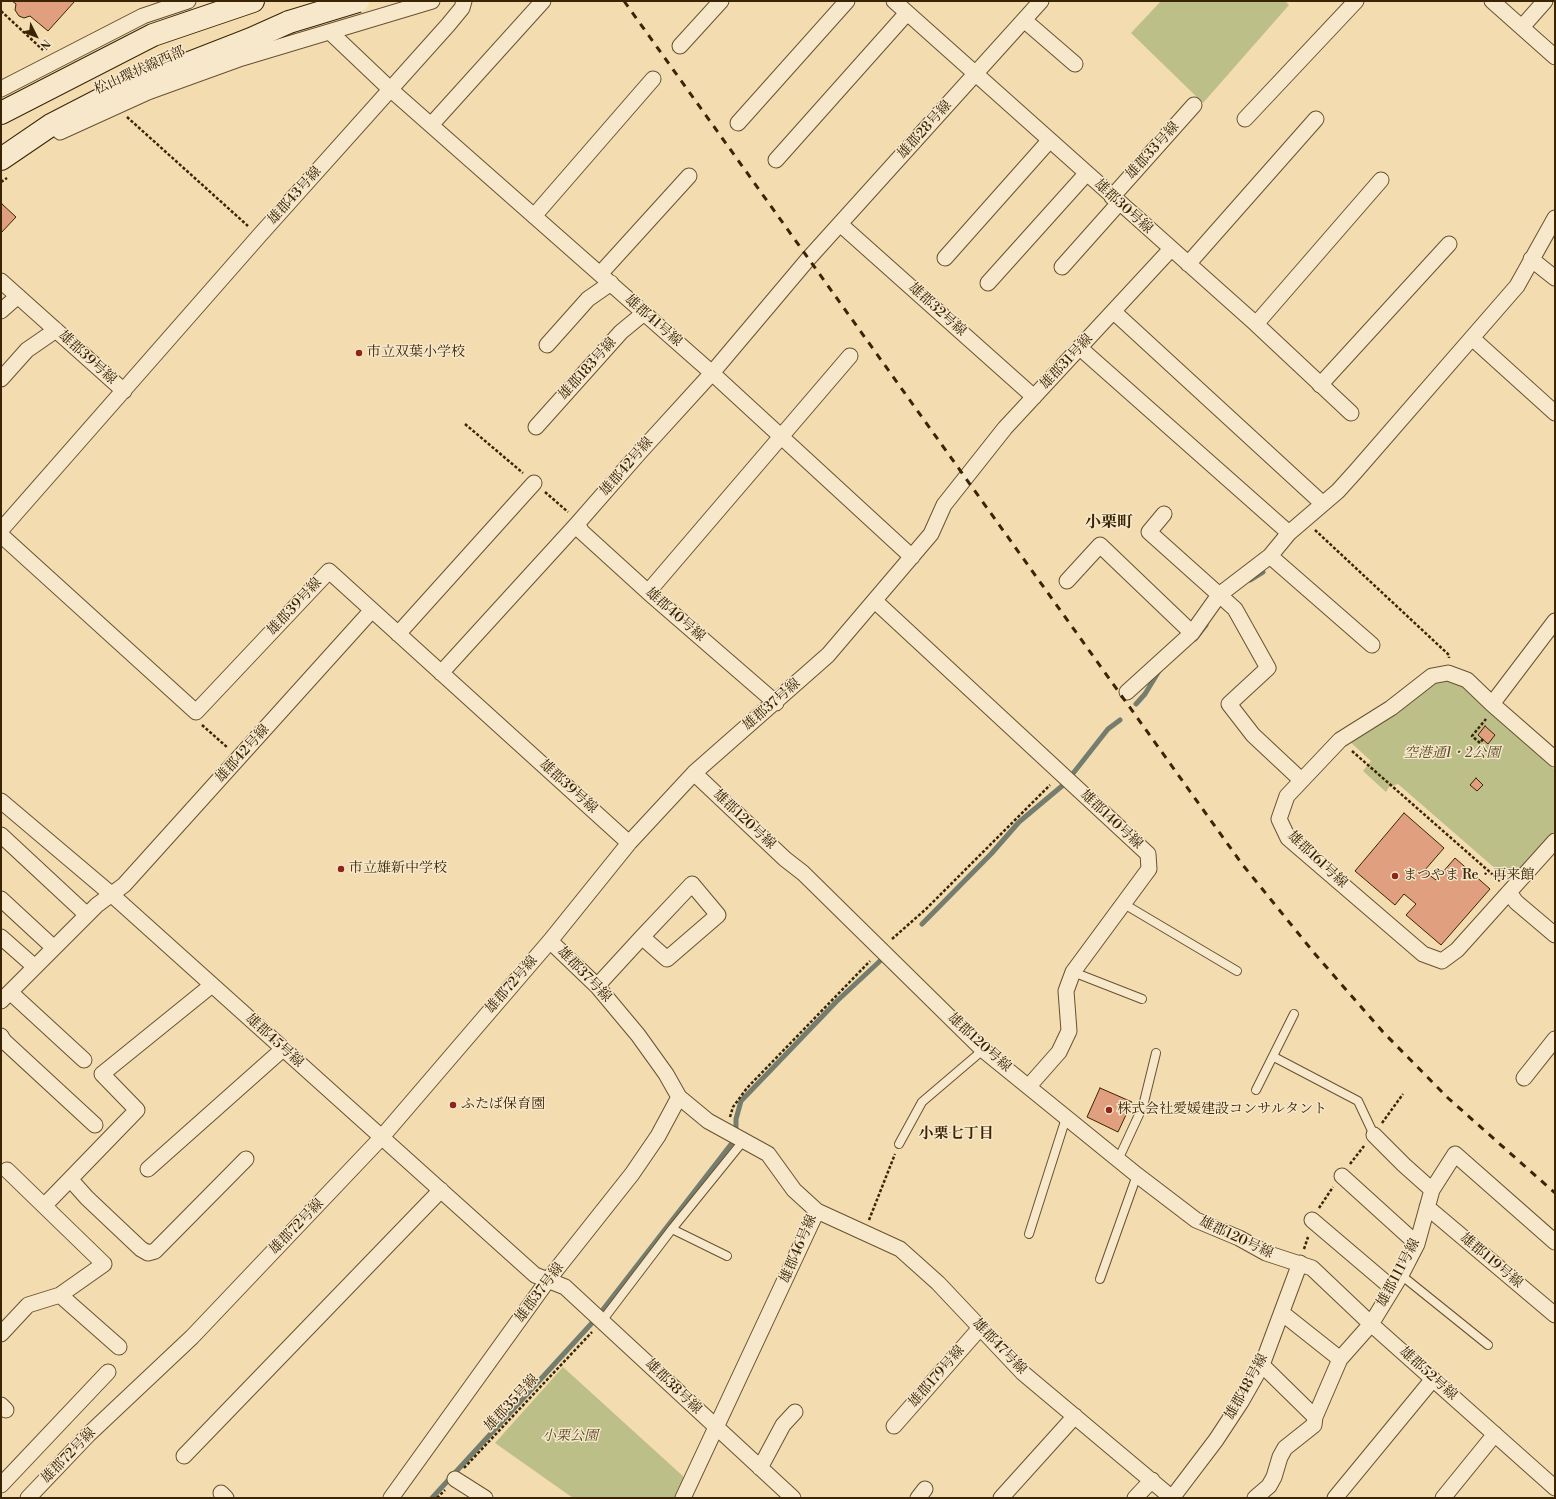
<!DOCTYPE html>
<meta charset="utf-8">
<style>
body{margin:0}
#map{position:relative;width:1556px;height:1499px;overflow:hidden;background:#f2dcb0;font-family:"Libre Bodoni",serif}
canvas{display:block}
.frame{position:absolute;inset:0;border:2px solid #3a2404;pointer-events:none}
.north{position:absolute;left:16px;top:16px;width:40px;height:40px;-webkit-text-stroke:3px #f7e8cc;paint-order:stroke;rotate:132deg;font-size:11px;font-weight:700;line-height:16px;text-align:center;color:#3a2404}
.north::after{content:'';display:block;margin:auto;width:14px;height:18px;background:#3a2404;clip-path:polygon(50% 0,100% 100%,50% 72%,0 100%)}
</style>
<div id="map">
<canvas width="1556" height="1499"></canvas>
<div class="frame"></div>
<div class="north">N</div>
</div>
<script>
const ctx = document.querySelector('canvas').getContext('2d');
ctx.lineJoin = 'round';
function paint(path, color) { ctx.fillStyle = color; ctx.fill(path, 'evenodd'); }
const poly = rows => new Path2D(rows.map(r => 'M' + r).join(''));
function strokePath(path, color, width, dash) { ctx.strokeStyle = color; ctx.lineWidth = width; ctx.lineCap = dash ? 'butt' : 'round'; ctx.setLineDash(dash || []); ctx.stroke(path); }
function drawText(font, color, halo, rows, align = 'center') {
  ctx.font = font + ' "Libre Bodoni","Noto Serif JP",serif'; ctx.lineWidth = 3; ctx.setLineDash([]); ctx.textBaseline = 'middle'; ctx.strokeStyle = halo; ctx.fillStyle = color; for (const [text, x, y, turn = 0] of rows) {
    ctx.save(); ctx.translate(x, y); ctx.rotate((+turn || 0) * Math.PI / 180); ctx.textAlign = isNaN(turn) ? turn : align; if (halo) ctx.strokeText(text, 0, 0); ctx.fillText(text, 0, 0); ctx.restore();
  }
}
const green = poly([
 [1161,1,1285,1,1289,5,1203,103,1131,33],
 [1441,679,1458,682,1555,770,1555,830,1514,876,1505,877,1398,784,1389,787,1386,792,1363,771,1371,761,1348,740,1435,681],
 [563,1367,685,1478,676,1498,573,1498,495,1443]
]);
const stream = poly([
 [1250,580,1263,572],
 [1195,639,1206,625],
 [1136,704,1145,694,1159,671],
 [1071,776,1108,729,1120,720],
 [922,924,991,854,1019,822,1062,786],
 [736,1130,736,1119,741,1101,837,1001,881,960],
 [601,1312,732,1143],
 [432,1498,592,1323]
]);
const building = poly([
 [12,1,75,1,48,31,30,16,24,18,19,16,15,10,16,4,12,1],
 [2,204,16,217,1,233,1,204,2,204],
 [1485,726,1495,735,1488,744,1478,735,1485,726],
 [1476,778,1483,785,1477,791,1470,785,1476,778],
 [1404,813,1444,848,1424,871,1436,880,1455,858,1490,889,1441,945,1406,915,1416,904,1404,894,1395,905,1355,871,1404,813],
 [1100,1088,1132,1102,1118,1132,1087,1117,1100,1088]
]);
const path = poly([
 [1,11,43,50],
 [127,117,248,226],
 [1,182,7,178],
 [465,424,523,473],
 [545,492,568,512],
 [1315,530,1449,655,1449,658],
 [202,725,228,748],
 [1483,739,1480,743,1472,736,1486,719],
 [1352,751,1500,881],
 [892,939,926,909,1050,785],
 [730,1117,733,1107,747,1088,870,961],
 [1382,1123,1403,1094],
 [1350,1164,1364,1146],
 [1319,1208,1333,1187],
 [869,1220,895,1154],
 [1304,1249,1308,1237],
 [464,1468,592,1332],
 [437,1498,445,1490]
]);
const lane = poly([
 [1124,904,1237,971],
 [1073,972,1142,999],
 [1274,1057,1358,1101,1374,1135],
 [1256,1090,1294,1014],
 [899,1144,922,1102,983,1050],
 [1118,1160,1143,1106,1156,1053],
 [672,1229,727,1256],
 [1029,1234,1066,1118],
 [1401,1275,1488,1345],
 [1100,1279,1137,1175],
 [602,1321,672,1229,744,1140]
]);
const street = poly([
 [894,1,1256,324,1351,413],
 [1492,1,1555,57],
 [1024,20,1075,64],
 [1522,27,1545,1],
 [330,32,390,89,712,373,912,557],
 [680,46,721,1],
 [1,89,143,16,188,1],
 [1245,119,1356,1],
 [738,123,847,1],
 [431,125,543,1],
 [60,132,148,92,242,58,432,1],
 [776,160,907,13],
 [1112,197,1194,105],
 [534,216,653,79],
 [840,224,1034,397],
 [945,258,1049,141],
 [1531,259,1555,278],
 [1188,264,1316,119],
 [1062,267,1119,203],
 [600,274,689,176],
 [1,281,124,391],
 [988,283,1086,174],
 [1,311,18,296],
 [1114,312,1323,504],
 [1256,324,1381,180],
 [1472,338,1555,413],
 [547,345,588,299,611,283],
 [1080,348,1289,533],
 [1,379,27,350,56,330],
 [1320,385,1449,244],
 [536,427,621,332,644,313],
 [1164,514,1149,532,1235,609,1268,668,1229,704,1253,735,1300,779],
 [577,524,582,532,648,592,776,703],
 [1,530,259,236,448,25,462,8,464,1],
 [1,535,196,712,329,571,629,843],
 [1270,556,1372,645],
 [1067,581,1100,545,1192,633],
 [648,592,850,356],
 [875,601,1148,854,1149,869,1073,972,1066,991,1069,1031,1059,1052,1029,1086],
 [398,634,534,483],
 [441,673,577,524,640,452,712,373,809,258,1041,1],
 [1127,692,1192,633,1219,595,1270,556,1289,533,1338,491,1356,471,1517,286,1555,218],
 [1492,704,1555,621],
 [1555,759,1492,704,1467,680,1448,673,1432,676,1391,708,1340,740,1287,796,1279,819,1288,838,1423,954,1442,961,1457,950,1555,841],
 [694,773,785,859,803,873,983,1050,1137,1175,1196,1220,1239,1238,1266,1253,1312,1268,1371,1324,1555,1488],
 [1,801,111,894,535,1275,565,1287,793,1498],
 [1,835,87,915],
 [1509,892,1516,902,1555,935],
 [1,899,54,948],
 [1,937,35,967],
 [597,986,642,937,692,884,718,915,667,959,642,937],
 [10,992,84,1060],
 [1,1001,97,905,124,885,372,610],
 [1,1036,4,1041,95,1125],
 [1524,1078,1555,1039],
 [679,1097,708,1121,768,1154,794,1190,817,1211,683,1498],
 [1374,1135,1404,1165,1432,1190],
 [148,1169,283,1049],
 [1342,1176,1417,1244],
 [70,1179,87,1198,141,1249,148,1253,155,1251,246,1159],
 [44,1206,137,1110,102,1074,212,985],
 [1427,1207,1555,1315],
 [817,1211,900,1249,938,1283,1023,1373,1172,1498],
 [1312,1220,1392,1288],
 [60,1295,119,1347],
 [1282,1313,1340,1359],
 [1,1334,28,1305,60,1295,104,1264,7,1170],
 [1262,1365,1315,1417,1340,1359,1371,1324,1401,1275,1417,1244,1432,1190,1455,1154,1555,1242],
 [1,1405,6,1410],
 [894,1426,980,1328],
 [184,1456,441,1190],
 [760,1468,783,1425,795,1412],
 [455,1479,485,1498],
 [1,1485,108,1372],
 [221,1493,226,1498],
 [28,1498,89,1434,192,1337,381,1138,550,941],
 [391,1498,548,1280,632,1174,658,1136,679,1097,666,1074,638,1035,597,986,550,941,629,843,694,773,828,655,931,534,944,505,1005,428,1171,249],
 [918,1498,925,1489],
 [1001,1498,1075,1416],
 [1135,1498,1152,1480],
 [1172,1498,1216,1440,1241,1402,1262,1365,1300,1263],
 [1255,1498,1269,1486,1274,1477,1280,1457,1285,1448,1314,1425,1315,1417],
 [1335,1498,1433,1379],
 [1443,1498,1495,1434]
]);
const secondary = poly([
 [1,113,153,35,253,1],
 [1,159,51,125,115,92,251,39,289,22]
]);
const rail = poly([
 [624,1,1242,864,1315,954,1383,1032,1448,1098,1555,1193]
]);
const secondaryBridge = poly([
 [289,22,358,1]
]);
const markers = [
 [359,353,4,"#8f2418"],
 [341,869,4,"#8f2418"],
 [1395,876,4,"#8f2418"],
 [453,1105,4,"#8f2418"],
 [1109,1110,4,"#8f2418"]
];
const streetNames = [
 ["松山環状線西部",140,71,-24],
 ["雄郡28号線",925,130,-48],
 ["雄郡33号線",1153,151,-48],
 ["雄郡43号線",295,196,-48],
 ["雄郡30号線",1123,207,42],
 ["雄郡32号線",937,310,42],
 ["雄郡41号線",653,321,41],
 ["雄郡39号線",87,358,42],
 ["雄郡31号線",1067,362,-47],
 ["雄郡183号線",588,369,-48],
 ["雄郡42号線",627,467,-49],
 ["雄郡39号線",295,607,-47],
 ["雄郡40号線",675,615,41],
 ["雄郡37号線",772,705,-41],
 ["雄郡42号線",243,754,-48],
 ["雄郡39号線",568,787,42],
 ["雄郡120号線",744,820,43],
 ["雄郡140号線",1111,820,43],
 ["雄郡161号線",1317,860,43],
 ["雄郡37号線",584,975,46],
 ["雄郡72号線",512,985,-49],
 ["雄郡45号線",274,1041,42],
 ["雄郡120号線",979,1043,42],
 ["雄郡72号線",297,1227,-46],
 ["雄郡120号線",1236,1238,25],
 ["雄郡46号線",799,1249,-67],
 ["雄郡119号線",1491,1261,40],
 ["雄郡111号線",1399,1273,-62],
 ["雄郡37号線",540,1293,-53],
 ["雄郡47号線",999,1347,46],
 ["雄郡52号線",1428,1374,42],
 ["雄郡179号線",937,1377,-49],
 ["雄郡38号線",673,1387,44],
 ["雄郡48号線",1247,1387,-61],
 ["雄郡35号線",512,1403,-47],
 ["雄郡72号線",69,1456,-46]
];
const poiNames = [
 ["市立双葉小学校",367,353],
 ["市立雄新中学校",349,869],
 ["まつやま Re・再来館",1403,876],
 ["ふたば保育園",461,1105],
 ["株式会社愛媛建設コンサルタント",1117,1110]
];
const parkNames = [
 ["空港通1・2公園",1452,754],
 ["小栗公園",570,1437]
];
const neighbourhoodNames = [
 ["小栗七丁目",956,1134]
];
const quarterNames = [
 ["小栗町",1109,523]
];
paint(green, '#bdbf89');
strokePath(stream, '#757e6e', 5);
paint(building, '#e09f7e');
strokePath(building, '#3a2404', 1);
strokePath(lane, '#68522f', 10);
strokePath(street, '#68522f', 17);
strokePath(secondary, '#3a2404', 24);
strokePath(path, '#3a2404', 2.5, [3, 2]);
strokePath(lane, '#f7e8cc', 8);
strokePath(street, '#f7e8cc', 15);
strokePath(secondary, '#f7e8cc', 22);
strokePath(rail, '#3a2404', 3, [7, 7]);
strokePath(secondaryBridge, '#3a2404', 24, []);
strokePath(secondaryBridge, '#f7e8cc', 22);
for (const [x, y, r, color] of markers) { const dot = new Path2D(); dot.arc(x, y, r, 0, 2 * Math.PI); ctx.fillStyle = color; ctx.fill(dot); strokePath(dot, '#f7e8cc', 1.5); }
drawText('14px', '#3a2404', '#f7e8cc', streetNames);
drawText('14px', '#3a2404', '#f7e8cc', poiNames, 'left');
drawText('italic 14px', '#5b4b25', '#f7e8cc', parkNames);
drawText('bold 15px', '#3a2404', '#f7e8cc', neighbourhoodNames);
drawText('bold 16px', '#3a2404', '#f7e8cc', quarterNames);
</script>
